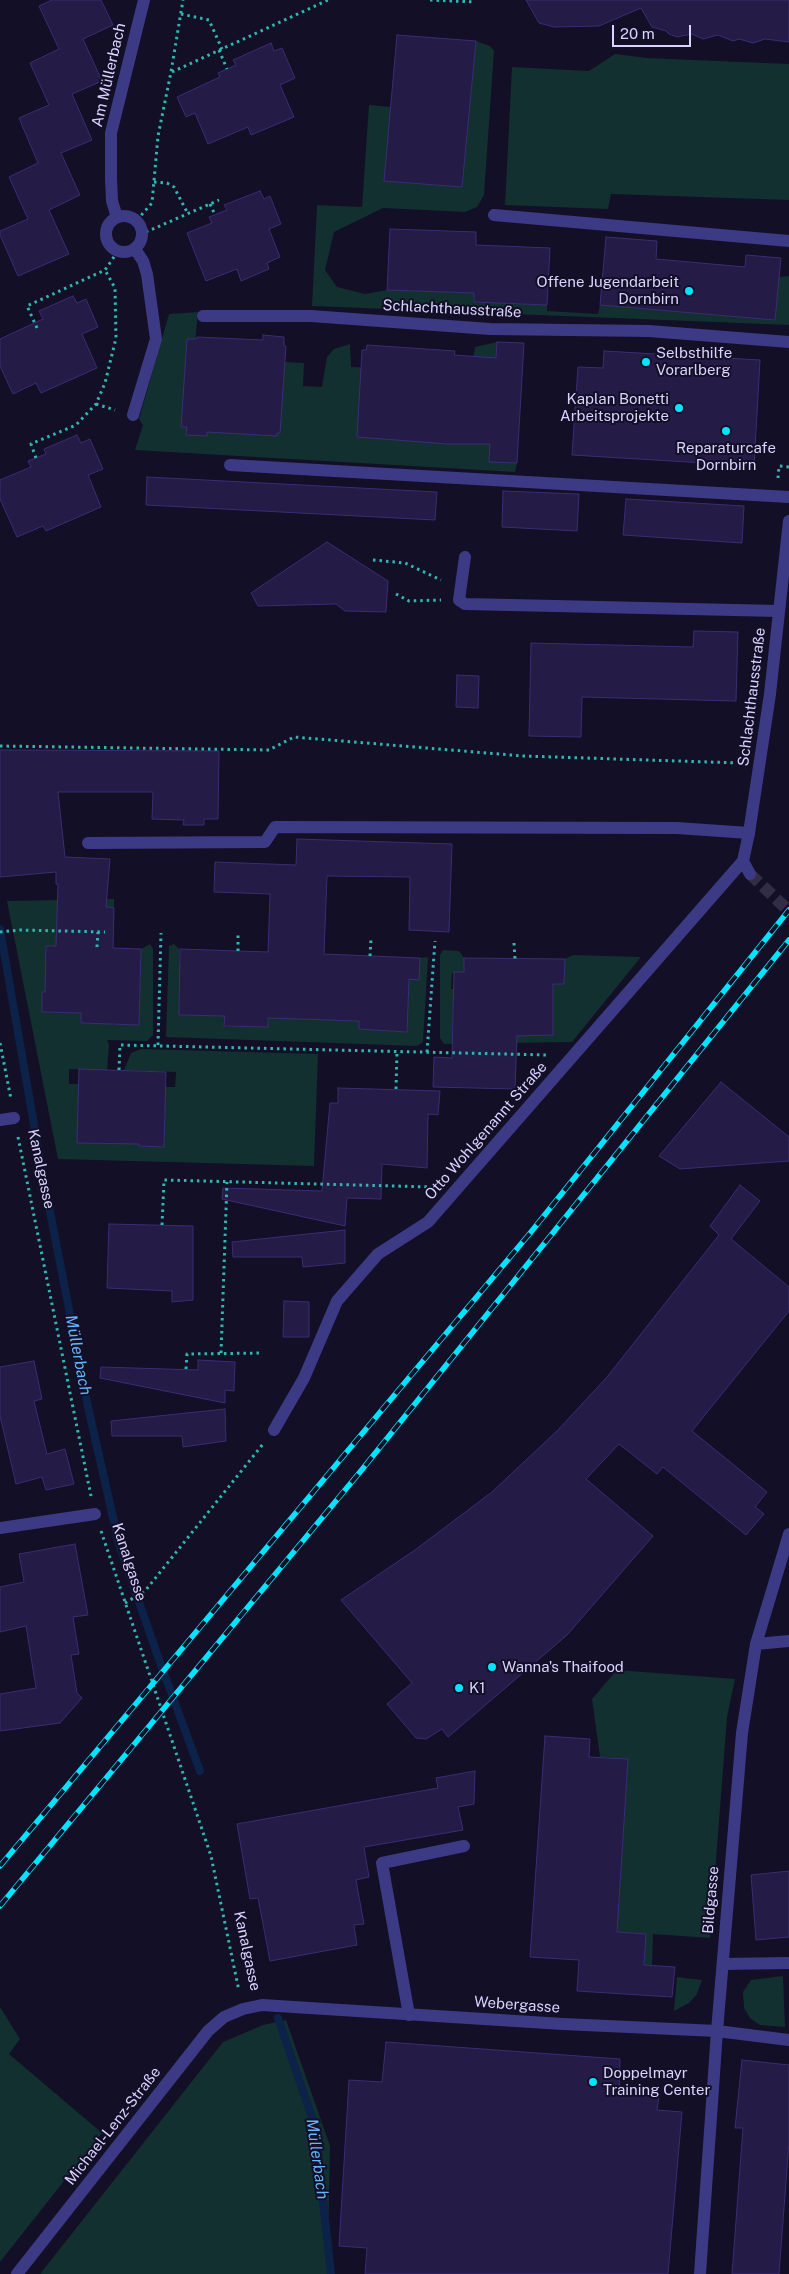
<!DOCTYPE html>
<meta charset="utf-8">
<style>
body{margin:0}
#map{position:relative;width:789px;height:2274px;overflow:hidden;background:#130f26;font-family:"Public Sans",sans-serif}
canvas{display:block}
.scale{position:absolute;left:612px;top:25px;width:79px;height:22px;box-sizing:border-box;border:2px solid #d9d4ff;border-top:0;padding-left:6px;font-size:15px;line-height:18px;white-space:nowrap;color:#d9d4ff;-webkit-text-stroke:4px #130f26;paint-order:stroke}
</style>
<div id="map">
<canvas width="789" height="2274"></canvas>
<div class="scale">20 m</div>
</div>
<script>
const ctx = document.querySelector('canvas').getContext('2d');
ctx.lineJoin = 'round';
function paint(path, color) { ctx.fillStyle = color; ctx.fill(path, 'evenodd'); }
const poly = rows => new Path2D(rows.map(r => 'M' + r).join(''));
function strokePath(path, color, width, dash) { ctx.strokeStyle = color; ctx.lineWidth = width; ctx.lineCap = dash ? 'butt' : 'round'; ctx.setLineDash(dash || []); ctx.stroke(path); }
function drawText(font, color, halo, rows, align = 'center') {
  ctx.font = font + ' "Public Sans",sans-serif'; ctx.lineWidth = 4; ctx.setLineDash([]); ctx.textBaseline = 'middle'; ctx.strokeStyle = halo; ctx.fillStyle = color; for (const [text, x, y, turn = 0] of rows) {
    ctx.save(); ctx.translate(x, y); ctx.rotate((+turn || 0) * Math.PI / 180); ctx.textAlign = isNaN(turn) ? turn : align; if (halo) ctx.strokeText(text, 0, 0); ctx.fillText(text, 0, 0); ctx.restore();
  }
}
const green = poly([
 [476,41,490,46,494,51,484,195,477,207,465,212,383,208,334,232,325,270,337,287,365,294,387,290,474,293,474,302,547,305,547,311,598,314,600,305,775,320,779,277,789,276,789,325,312,306,317,205,362,207,369,105,391,107,385,181,462,187],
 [615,54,647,58,789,64,789,200,611,194,608,209,505,205,512,67,589,71],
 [198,312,187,427,277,433,285,362,304,363,303,386,322,387,327,357,334,349,350,344,351,367,471,371,475,347,497,342,489,461,517,463,515,472,135,450,143,425,139,419,169,314],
 [114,899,114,923,85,922,53,992,42,992,42,1012,81,1013,81,1023,100,1024,112,1014,112,1025,139,1025,141,949,150,944,153,949,153,1035,147,1041,107,1040,109,1045,107,1070,69,1069,69,1084,79,1084,139,1136,139,1146,164,1147,165,1087,175,1087,176,1072,124,1070,131,1053,141,1049,318,1054,314,1166,58,1159,7,901],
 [174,944,179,949,179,965,190,966,189,993,179,993,179,1015,225,1016,225,1027,241,1027,242,1017,252,1027,268,1027,270,974,308,1019,359,1021,359,1029,377,1030,391,1021,391,1031,407,1032,409,979,419,979,420,958,428,957,423,1042,417,1046,166,1037,169,946],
 [443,950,459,951,464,958,464,972,452,973,451,989,464,989,453,1002,454,1024,553,1035,553,984,564,984,565,959,573,955,641,957,572,1042,444,1044,440,1038,440,955],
 [617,1670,735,1679,727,1717,710,1938,653,1934,652,1965,644,1965,646,1934,617,1932,628,1759,600,1757,592,1699],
 [783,1976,785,2027,760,2025,750,2018,744,2008,743,1992,751,1980],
 [677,1977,702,1980,697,1994,689,2003,674,2011],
 [0,2007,20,2039,9,2054,102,2133,0,2262],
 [286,2020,330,2146,328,2248,331,2274,40,2274,223,2042,263,2025]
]);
const stream = poly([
 [0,929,41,1165,88,1407,119,1544,157,1654,200,1771],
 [278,2018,315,2126,331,2274]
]);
const building = poly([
 [52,0,101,0,113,25,83,39,102,81,72,94,92,140,61,153,80,195,49,210,69,254,18,276,0,235,0,231,28,219,9,177,38,163,19,118,49,105,30,63,59,49,39,6,52,0],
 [526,0,789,0,789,42,765,39,753,43,739,39,733,41,718,35,703,39,692,34,677,37,669,34,666,31,652,27,641,8,599,26,554,27,539,23,526,0],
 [397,35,476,41,462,187,384,181,397,35],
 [271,43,274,51,282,48,295,78,280,85,294,117,251,135,248,127,208,144,195,113,186,117,177,97,220,77,218,73,236,65,233,60,271,43],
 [260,191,264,199,270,196,281,224,269,229,280,257,267,263,269,269,241,281,237,269,206,281,187,233,212,223,209,217,227,210,224,205,260,191],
 [390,229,476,232,476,245,550,248,547,305,474,302,474,293,387,290,390,229],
 [606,237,657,241,656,259,745,267,746,255,781,258,775,320,600,305,606,237],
 [73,296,77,303,86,299,98,327,82,334,97,368,41,393,36,383,13,394,0,366,0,339,43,319,39,311,73,296],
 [263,335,284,337,284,346,286,346,280,433,277,433,277,436,207,432,207,436,186,435,187,427,181,427,187,339,196,339,197,337,263,340,263,335],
 [497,342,524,343,517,463,489,462,490,444,448,444,357,437,362,350,366,350,367,345,455,351,454,355,496,358,497,342],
 [604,351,760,360,754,466,572,455,578,367,603,368,604,351],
 [77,435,81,443,90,439,103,469,88,475,101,507,46,531,43,526,17,537,0,499,0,480,31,467,28,461,46,454,44,449,77,435],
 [147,477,437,492,435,520,146,505,147,477],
 [503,491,579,494,577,531,502,527,503,491],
 [626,499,744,506,742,543,623,535,626,499],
 [327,542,388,581,386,612,345,611,336,604,258,606,251,593,327,542],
 [694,631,738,632,736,701,582,697,581,737,529,736,531,643,693,647,694,631],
 [457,675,479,676,478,708,456,707,457,675],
 [0,750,219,751,218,819,204,819,204,825,183,825,184,820,152,819,153,792,58,792,65,857,110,859,106,907,114,908,113,948,141,949,139,1025,81,1023,81,1013,42,1012,42,992,45,992,46,946,56,946,58,885,56,884,56,872,0,877,0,750],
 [297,839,452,844,449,932,409,930,410,877,327,876,324,954,420,958,419,980,409,979,407,1032,359,1029,359,1021,268,1018,268,1027,224,1026,225,1016,179,1015,180,949,268,952,270,894,214,892,215,862,296,865,297,839],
 [464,958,565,959,564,984,553,984,553,1035,517,1036,515,1089,433,1087,434,1057,452,1058,454,972,464,972,464,958],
 [79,1069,166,1072,164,1147,139,1146,139,1144,77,1143,79,1069],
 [721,1082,789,1137,789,1161,680,1169,659,1156,721,1082],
 [338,1088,440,1091,438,1115,428,1114,427,1168,382,1164,381,1199,347,1198,345,1226,222,1199,223,1188,322,1191,330,1103,338,1103,338,1088],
 [740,1185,760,1201,731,1239,789,1287,789,1311,692,1431,767,1492,755,1507,764,1514,746,1535,663,1467,657,1474,619,1444,586,1479,653,1536,567,1635,475,1714,448,1737,442,1729,426,1739,416,1738,387,1704,412,1683,341,1600,415,1550,492,1492,558,1430,607,1377,719,1235,710,1226,740,1185],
 [109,1224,193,1226,193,1300,172,1302,172,1291,107,1288,109,1224],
 [345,1230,345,1263,303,1267,302,1257,233,1257,232,1242,345,1230],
 [284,1301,309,1302,309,1337,283,1337,284,1301],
 [198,1360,235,1362,234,1391,225,1390,225,1403,100,1378,101,1367,198,1370,198,1360],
 [34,1361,42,1399,34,1401,47,1454,65,1449,74,1484,46,1490,42,1477,16,1484,0,1416,0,1367,34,1361],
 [225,1409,226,1441,183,1447,182,1436,112,1436,111,1421,225,1409],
 [75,1544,88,1615,73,1617,79,1654,71,1655,77,1693,82,1698,60,1723,0,1731,0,1694,36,1688,26,1626,0,1632,0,1587,24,1582,19,1554,75,1544],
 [545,1736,590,1739,589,1757,628,1759,617,1932,646,1934,644,1965,675,1967,672,1997,577,1991,579,1960,530,1957,545,1736],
 [475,1771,474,1804,458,1807,463,1830,364,1847,369,1877,356,1880,364,1924,354,1925,357,1945,270,1961,258,1898,250,1899,237,1824,438,1788,436,1778,475,1771],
 [789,1871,789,1937,756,1940,751,1875,789,1871],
 [386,2042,620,2059,619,2095,659,2097,657,2110,682,2112,668,2274,365,2274,367,2248,339,2246,349,2080,382,2082,386,2042],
 [742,2060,789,2065,789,2142,779,2274,732,2274,743,2128,735,2128,742,2060]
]);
const minorTunnel = poly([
 [750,874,789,911]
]);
const path = poly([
 [430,0,475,2],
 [181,14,209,20,222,49],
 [219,50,227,69],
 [172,72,328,0],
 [154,182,167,183,174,187,188,214],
 [210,204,215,215],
 [137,220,152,203,158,136,171,72,183,0],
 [146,232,219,200],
 [37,328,27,306,105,270,116,254],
 [96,404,115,410],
 [36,458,31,444,76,425,96,404,105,383,116,338,115,288,105,270],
 [778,478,779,466,789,467],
 [373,560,405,563,441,580],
 [396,594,409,601,441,600],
 [0,746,269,750,294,737,523,756,740,763],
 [0,932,20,930,105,932],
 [514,943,515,959],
 [97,947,98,932],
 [238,951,238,935],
 [370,956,371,939],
 [0,1043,11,1099],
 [158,1045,161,933],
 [427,1052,435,941],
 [119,1070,120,1045,547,1055],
 [396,1089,397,1051],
 [18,1137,91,1496],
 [162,1225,164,1180,432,1187],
 [221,1353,227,1182],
 [186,1369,187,1354,263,1353],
 [101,1531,211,1856,239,1991],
 [125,1603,145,1591,263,1444]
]);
const service = poly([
 [494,215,789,241],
 [230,465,789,497],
 [465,557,459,600,465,604,779,611],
 [88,843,265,842,275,827,677,828,749,833],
 [409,2015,382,1863,464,1846]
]);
const minor = poly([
 '106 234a18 18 0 1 1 36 0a18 18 0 1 1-36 0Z',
 [117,217,112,201,111,178,111,133,144,0],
 [203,316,311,316,490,329,649,331,789,342],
 [133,415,156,339,147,274,143,261,135,249],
 [750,874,743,861,749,833,770,694,789,521],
 [0,1120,14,1118],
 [274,1430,304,1378,337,1301,378,1254,428,1222,743,861],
 [0,1528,95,1514],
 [756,1644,789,1641],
 [723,1964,789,1963],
 [17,2274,208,2031,224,2017,243,2009,262,2005,563,2024,717,2031,789,2040],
 [700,2274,717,2031,742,1733,756,1644,789,1534]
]);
const rail = poly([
 [0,1866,531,1232,789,910],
 [0,1906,360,1472,789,940]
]);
const markers = [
 [689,291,5,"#00e5ff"],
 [646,362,5,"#00e5ff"],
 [679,408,5,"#00e5ff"],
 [726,431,5,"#00e5ff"],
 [492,1667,5,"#00e5ff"],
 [459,1688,5,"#00e5ff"],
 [593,2082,5,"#00e5ff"]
];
const streetNames = [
 ["Am Müllerbach",109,75,-77],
 ["Schlachthausstraße",452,309,3],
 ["Schlachthausstraße",752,697,-83],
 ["Otto Wohlgenannt Straße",486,1131,-49],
 ["Kanalgasse",41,1169,78],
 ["Kanalgasse",129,1562,72],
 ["Bildgasse",711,1900,-85],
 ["Kanalgasse",247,1951,78],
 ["Webergasse",517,2005,4],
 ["Michael-Lenz-Straße",113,2126,-52]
];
const poiNames = [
 ["Offene Jugendarbeit",679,282,"right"],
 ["Dornbirn",679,299,"right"],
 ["Selbsthilfe",656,353],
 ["Vorarlberg",656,370],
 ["Kaplan Bonetti",669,399,"right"],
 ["Arbeitsprojekte",669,416,"right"],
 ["Reparaturcafe",726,448,"center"],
 ["Dornbirn",726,465,"center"],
 ["Wanna's Thaifood",502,1667],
 ["K1",469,1688],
 ["Doppelmayr",603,2073],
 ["Training Center",603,2090]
];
const waterNames = [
 ["Müllerbach",78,1355,79],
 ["Müllerbach",317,2159,82]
];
paint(green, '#12302f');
strokePath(stream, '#0c2248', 8);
paint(building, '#241b47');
strokePath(building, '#3b2d73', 1);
strokePath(minorTunnel, '#312d47', 12, [12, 6]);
strokePath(path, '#2fb8b0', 3, [2.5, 4]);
strokePath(service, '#3d3a85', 12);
strokePath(minor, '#3d3a85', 12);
strokePath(rail, '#00e5ff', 5.5);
strokePath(rail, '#130f26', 4, [11]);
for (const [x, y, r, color] of markers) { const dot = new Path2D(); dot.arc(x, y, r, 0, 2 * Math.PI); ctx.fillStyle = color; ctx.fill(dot); strokePath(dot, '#130f26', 2); }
drawText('15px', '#d9d4ff', '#130f26', streetNames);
drawText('15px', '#d9d4ff', '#130f26', poiNames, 'left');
drawText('italic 16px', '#62b6ff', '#130f26', waterNames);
</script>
